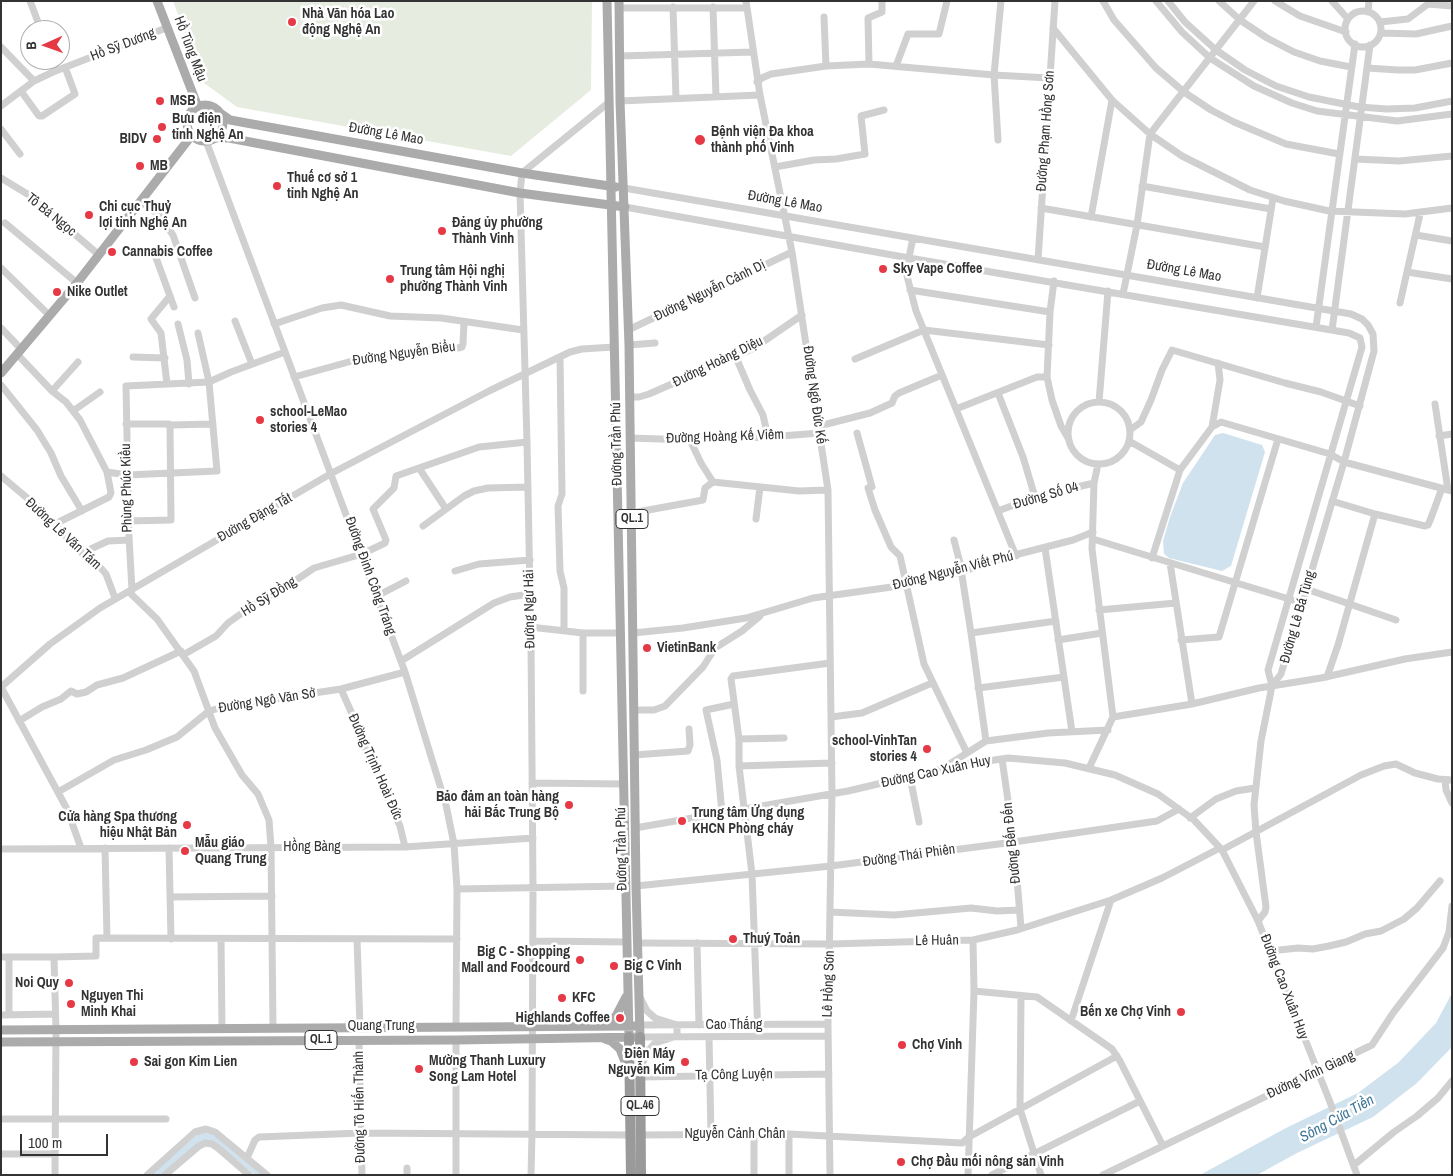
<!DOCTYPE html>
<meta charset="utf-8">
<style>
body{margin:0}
#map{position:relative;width:1453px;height:1176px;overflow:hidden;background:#fff;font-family:"Archivo Narrow",sans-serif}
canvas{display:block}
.frame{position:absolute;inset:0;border:2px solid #333;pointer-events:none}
.north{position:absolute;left:20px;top:20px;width:50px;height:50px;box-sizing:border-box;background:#fff;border:1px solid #adadad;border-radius:50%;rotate:268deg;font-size:14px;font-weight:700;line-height:20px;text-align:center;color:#333}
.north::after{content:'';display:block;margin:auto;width:18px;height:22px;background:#e63946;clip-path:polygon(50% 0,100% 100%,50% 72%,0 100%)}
.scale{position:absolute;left:20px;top:1134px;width:88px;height:22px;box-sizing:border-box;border:2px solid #333;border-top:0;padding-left:6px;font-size:15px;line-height:18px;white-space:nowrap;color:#333;-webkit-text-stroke:4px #fff;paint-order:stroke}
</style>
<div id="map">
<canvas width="1453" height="1176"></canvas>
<div class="frame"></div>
<div class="north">B</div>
<div class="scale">100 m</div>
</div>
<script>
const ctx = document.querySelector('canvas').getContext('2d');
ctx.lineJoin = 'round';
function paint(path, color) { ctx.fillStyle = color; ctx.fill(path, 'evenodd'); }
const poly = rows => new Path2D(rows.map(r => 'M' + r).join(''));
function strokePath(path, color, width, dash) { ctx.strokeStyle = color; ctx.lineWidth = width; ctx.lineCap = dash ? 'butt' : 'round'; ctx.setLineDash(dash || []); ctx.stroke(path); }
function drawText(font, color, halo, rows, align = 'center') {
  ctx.font = font + ' "Archivo Narrow",sans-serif'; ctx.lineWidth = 5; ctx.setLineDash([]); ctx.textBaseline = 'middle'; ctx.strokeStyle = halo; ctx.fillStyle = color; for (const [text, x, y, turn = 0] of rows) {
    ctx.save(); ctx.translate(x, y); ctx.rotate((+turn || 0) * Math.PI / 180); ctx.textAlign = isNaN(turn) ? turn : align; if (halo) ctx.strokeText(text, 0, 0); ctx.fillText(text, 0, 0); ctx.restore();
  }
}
const green = poly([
 [173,1,592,1,591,90,511,156,237,107,204,83]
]);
const water = poly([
 [1223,433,1262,445,1265,452,1231,566,1222,571,1169,558,1164,554,1163,541,1170,517,1183,483,1215,435],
 [1452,993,1452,1047,1417,1083,1373,1117,1297,1153,1257,1175,1200,1175,1284,1129,1358,1093,1399,1062,1436,1023],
 [203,1132,215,1133,264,1175,255,1175,215,1142,205,1140,201,1141,160,1175,151,1175,198,1134]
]);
const minor = poly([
 [30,1,41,30],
 [746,1,760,95,792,252,828,490,832,794,828,1024,830,1175],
 [1103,1,1114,20,1156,68,1184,92,1211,110,1234,122,1286,144,1339,154],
 [1156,1,1182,32,1210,58,1254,86,1292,103,1317,111,1397,121,1452,114],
 [1168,1,1185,22,1216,50,1245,70,1276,86,1309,97,1359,107,1387,109,1415,108,1452,101],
 [1219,1,1240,20,1267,38,1294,52,1320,61,1351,67],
 [1275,1,1300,16,1346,32],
 [1332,1,1348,19],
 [673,7,676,98],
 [713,7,716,97],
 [619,8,746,8],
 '1345 29a18 18 0 1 1 36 0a18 18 0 1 1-36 0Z',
 [1368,12,1369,1],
 [824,17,826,66],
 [1380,22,1408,19,1428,4,1452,6],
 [1053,28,1112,100,1150,134,1182,156,1250,190,1284,201,1329,211,1405,214,1452,208],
 [1381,33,1416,34,1452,26],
 [1,47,34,81],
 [620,56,753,52],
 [52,60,56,71],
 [869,64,868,18,882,12,882,1],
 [896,66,908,34,939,34,947,1],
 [1367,68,1398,70,1415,70,1452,63],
 [757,82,762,78,771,74,826,66,869,64,994,75,1049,78],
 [21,91,39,116,42,116,75,94,65,67],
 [620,101,760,95],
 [1,106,34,81,53,72,166,28],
 [1,129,20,154],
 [998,140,994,75,1001,1],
 [206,141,405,672,446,805,454,844,457,889,456,1027],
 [1355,159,1399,161,1452,156],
 [775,167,814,160,836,159,865,154,861,116,884,110],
 [1,178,29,195,99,255],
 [1142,186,1271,209],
 [624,188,1351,314,1362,319,1368,325,1373,334,1374,351,1344,462,1281,674,1272,686],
 [141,202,159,215,173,235,195,298],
 [625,207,909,258,1349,333,1360,338,1362,347,1268,670,1272,686,1261,741,1254,805,1256,832,1266,907,1265,912,1258,921],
 [1041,208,1265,247],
 [1091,217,1112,100],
 [5,223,77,283],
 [1416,235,1452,241],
 [913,238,907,267,907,276,916,311,1016,556],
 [155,255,174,307],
 [1038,260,1055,1],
 [1,268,49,315],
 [1407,272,1452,279],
 [910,290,1050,312,1054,281],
 [1123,294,1137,225,1150,134,1254,1],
 [1257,298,1273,198],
 [1400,303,1420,214],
 [1050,312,1047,377,1052,400,1061,426,1068,438],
 [235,321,252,364],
 [178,324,187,360,189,384],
 [274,324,322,308,341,305,390,316,441,318,523,330],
 [1316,327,1355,44],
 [1,328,21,349],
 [628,330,792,252],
 [1332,330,1370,45],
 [629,345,655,343],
 [17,354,52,391,66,402,80,420,107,472,111,493,109,497,55,524],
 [735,355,750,390,763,415,768,437],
 [133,357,165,358],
 [560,357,562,494,558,506,560,571,564,588,564,631],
 [855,359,924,330,1049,345],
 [294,377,363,358,419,350,458,348,462,347,463,344,464,322],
 [167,384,161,333,151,319,170,296],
 [1,385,37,430,51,453,61,476,82,511],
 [52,391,78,362],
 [998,393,1023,457,1035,497],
 [629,397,639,397,649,394,754,348,802,315],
 [1099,402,1108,291],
 '1068 433a31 31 0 1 1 62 0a31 31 0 1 1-62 0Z',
 [1435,404,1448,490],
 [956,409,1037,377,1047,377],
 [73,411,100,392],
 [126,424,169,424,170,426,171,520,129,521],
 [170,425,213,424],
 [819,426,870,413,892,403,895,396,899,393,942,375],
 [1212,427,1221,422,1330,454,1344,462,1452,491],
 [1130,430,1141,422,1151,400,1162,370,1172,350,1285,383,1321,392,1360,406],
 [857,433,872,487,868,488,875,510,891,547,900,556,924,664,967,753],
 [1439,436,1452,434],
 [630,438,690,440,768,437,820,433],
 [690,440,701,463,713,482],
 [1129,441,1180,470],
 [419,468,446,509],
 [107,472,127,475,217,471,209,382,198,333],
 [1,476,39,508,82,553,92,558,106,574,115,598],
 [1332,501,1375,514,1425,526,1428,525,1431,518,1442,488],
 [998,511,1035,497,1094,483],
 [632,513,703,500,705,488,713,482,799,491,828,490],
 [756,519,760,487],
 [423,526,464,496,474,491,488,488,528,487],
 [1093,539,1302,603],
 [954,540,960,563,971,633,986,741],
 [1045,548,1072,732],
 [82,553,108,541,129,540],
 [1152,558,1180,470,1212,427,1220,380,1218,363],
 [1170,563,1192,704],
 [455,571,479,564,530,560],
 [1306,589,1396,620],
 [132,590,129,537,126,386,209,382,231,372,285,352],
 [129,592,157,619,194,671,215,728,242,775,258,794,269,820,271,847,273,1028],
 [377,596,406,581],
 [1099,610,1176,603],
 [530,627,583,633,621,633],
 [583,633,583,691],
 [633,633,683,628,746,618,813,598,906,585,930,578,961,572,1007,557,1073,540,1093,532],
 [971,633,1056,621],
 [1058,640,1102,633],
 [1181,640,1219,637,1278,439],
 [183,655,216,636,228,623,263,598,277,593,314,568,362,554,385,543,386,540,373,509,394,488,396,476,479,447,527,442],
 [401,661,494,603,510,597,530,594],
 [830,663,733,676,731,679,739,739,739,766,832,763],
 [1327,677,1338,645,1375,514],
 [1,687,50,644,100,608,332,473,489,391,570,352,582,349,614,347],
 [1,687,67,809,81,848],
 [978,688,1064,677],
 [341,689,360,732,368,756,400,826,405,847],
 [634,710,654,710,665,706,703,667,715,648,742,631,760,616],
 [831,717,862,713,932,683],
 [1113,717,1192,704,1259,688,1321,678,1405,659,1452,652],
 [19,721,42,707,61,699,71,691,77,694,86,692,97,685,123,678,181,651],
 [739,739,784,738],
 [634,755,688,751,690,745,689,729],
 [1002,759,1014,842,1021,928],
 [948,765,986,741,1048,733,1108,730],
 [739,766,752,874,758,1036],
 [1089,768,1113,717,1092,549,1094,483,1098,464],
 [910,777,919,822],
 [1445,780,1446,790,1452,803],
 [532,783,624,784],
 [58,792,114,760,146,750,177,737,209,711,227,706,341,689,405,672],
 [722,813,717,760,706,710,734,704],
 [1190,818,1216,799,1236,791,1255,788],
 [635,828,848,791,954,766,1008,758,1065,763,1115,775,1158,794,1194,820,1222,850,1258,921,1330,1102,1357,1175],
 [105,848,107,938],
 [169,848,171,939],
 [1,849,405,847,533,838],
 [1222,850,1361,775,1384,766,1396,764,1415,773,1438,779,1452,780],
 [636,886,831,866,1014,842,1157,821,1179,809],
 [457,889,626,886],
 [170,897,272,896],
 [830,912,894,915,971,908,997,911,1019,910],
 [221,939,222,1028],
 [357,939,360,1027],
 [533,941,627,942],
 [637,943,830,944,973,940,1017,930,1111,900,1162,878,1220,848],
 [697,943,699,1025],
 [1270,951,1298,948,1313,949,1329,946,1346,942,1365,934,1381,931,1404,919,1417,908,1440,881],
 [1,957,54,957,56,1030,55,1175],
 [9,957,9,1015],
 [54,957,96,956,96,938,457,939],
 [974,991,1037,997,1112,1049,1120,1061,1163,1146],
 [1021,996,1020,1109,1041,1175],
 [640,997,647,1011,655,1018,677,1025,677,1036,655,1043,645,1054,643,1063],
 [1,1015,55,1014],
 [1071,1021,1111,900],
 [640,1025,828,1024],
 [640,1037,828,1036],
 [709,1037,711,1135],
 [359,1040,362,1175],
 [640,1077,829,1074],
 [1,1119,166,1119],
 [640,1135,789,1134,962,1143,969,1137,1117,1056],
 [1,1154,54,1154],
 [247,1158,255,1140,259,1137,361,1133,630,1135],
 [1354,1165,1394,1132,1417,1116,1438,1098,1452,1081],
 [407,1168,407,1175],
 [147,1175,195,1132,206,1129,215,1132,267,1175],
 [165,1175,199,1146,205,1143,212,1144,218,1148,249,1175],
 [456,1175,456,1040],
 [531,1175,532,1134,533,887,531,642,527,442,520,193,522,173,608,103],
 [754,1175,754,1134],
 [789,1175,789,1134],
 [968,1175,974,991,973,940],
 [992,1175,1140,1101],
 [1103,1175,1372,1045,1393,1013,1443,948,1449,932,1452,906]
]);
const major = poly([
 [157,1,198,107],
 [607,1,629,1037],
 '187 123a18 18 0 1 1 36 0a18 18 0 1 1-36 0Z',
 [217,111,230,120,522,173,616,187],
 [214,138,229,138,520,193,625,207],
 [1,373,77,283,192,135],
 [604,1025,608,1024,616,1016,626,997],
 [1,1030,634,1026],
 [605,1039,611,1041,620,1049,628,1069],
 [1,1042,456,1040,640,1037,636,886,629,345,620,101,619,1]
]);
const highway = poly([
 [629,1037,631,1175],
 [640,1037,641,1175]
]);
const markers = [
 [292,22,5,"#e63946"],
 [160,101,5,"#e63946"],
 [162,127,5,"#e63946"],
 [157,139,5,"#e63946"],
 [700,140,6,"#e63946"],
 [140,166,5,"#e63946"],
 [277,186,5,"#e63946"],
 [89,215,5,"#e63946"],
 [442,231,5,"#e63946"],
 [112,252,5,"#e63946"],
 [883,269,5,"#e63946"],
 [390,279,5,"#e63946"],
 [57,292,5,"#e63946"],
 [260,420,5,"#e63946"],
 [647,648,5,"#e63946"],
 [927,749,5,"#e63946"],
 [569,805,5,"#e63946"],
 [682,821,5,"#e63946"],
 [187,825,5,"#e63946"],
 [185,851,5,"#e63946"],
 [733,939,5,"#e63946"],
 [580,960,5,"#e63946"],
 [614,966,5,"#e63946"],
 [69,983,5,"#e63946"],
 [562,998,5,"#e63946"],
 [71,1004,5,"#e63946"],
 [1181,1012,5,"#e63946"],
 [620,1018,5,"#e63946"],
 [902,1045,5,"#e63946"],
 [134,1062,5,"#e63946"],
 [685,1062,5,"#e63946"],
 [419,1069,5,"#e63946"],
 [901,1162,5,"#e63946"]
];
const shields = [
 [632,519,32],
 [321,1040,32],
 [640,1106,38]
];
const shieldNames = [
 ["QL.1",632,519],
 ["QL.1",321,1040],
 ["QL.46",640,1106]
];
const poiNames = [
 ["Nhà Văn hóa Lao",302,14],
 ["động Nghệ An",302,30],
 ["MSB",170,101],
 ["Bưu điện",172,119],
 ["tỉnh Nghệ An",172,135],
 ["Bệnh viện Đa khoa",711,132],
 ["thành phố Vinh",711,148],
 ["BIDV",147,139,"right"],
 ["MB",150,166],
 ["Thuế cơ sở 1",287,178],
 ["tỉnh Nghệ An",287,194],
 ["Chi cục Thuỷ",99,207],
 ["lợi tỉnh Nghệ An",99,223],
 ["Đảng ủy phường",452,223],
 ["Thành Vinh",452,239],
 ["Cannabis Coffee",122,252],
 ["Sky Vape Coffee",893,269],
 ["Trung tâm Hội nghị",400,271],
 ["phường Thành Vinh",400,287],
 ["Nike Outlet",67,292],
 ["school-LeMao",270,412],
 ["stories 4",270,428],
 ["VietinBank",657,648],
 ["school-VinhTan",917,741,"right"],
 ["stories 4",917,757,"right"],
 ["Bảo đảm an toàn hàng",559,797,"right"],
 ["hải Bắc Trung Bộ",559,813,"right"],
 ["Trung tâm Ứng dụng",692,813],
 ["KHCN Phòng cháy",692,829],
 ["Cửa hàng Spa thương",177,817,"right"],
 ["hiệu Nhật Bản",177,833,"right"],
 ["Mẫu giáo",195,843],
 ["Quang Trung",195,859],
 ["Thuý Toản",743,939],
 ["Big C - Shopping",570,952,"right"],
 ["Mall and Foodcourd",570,968,"right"],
 ["Big C Vinh",624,966],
 ["Noi Quy",59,983,"right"],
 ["Nguyen Thi",81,996],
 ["Minh Khai",81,1012],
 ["KFC",572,998],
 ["Bến xe Chợ Vinh",1171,1012,"right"],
 ["Highlands Coffee",610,1018,"right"],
 ["Chợ Vinh",912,1045],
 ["Điện Máy",675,1054,"right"],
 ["Nguyễn Kim",675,1070,"right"],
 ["Mường Thanh Luxury",429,1061],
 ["Song Lam Hotel",429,1077],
 ["Sai gon Kim Lien",144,1062],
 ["Chợ Đầu mối nông sản Vinh",911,1162]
];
const streetNames = [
 ["Hồ Sỹ Dương",123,45,-21],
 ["Hồ Tùng Mậu",190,49,69],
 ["Đường Phạm Hồng Sơn",1046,131,-86],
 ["Đường Lê Mao",386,134,10],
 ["Đường Lê Mao",785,202,10],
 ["Tô Bá Ngọc",51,215,39],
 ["Đường Lê Mao",1184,271,10],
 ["Đường Nguyễn Cảnh Dị",710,291,-26],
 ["Đường Nguyễn Biểu",404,354,-8],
 ["Đường Hoàng Diệu",718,362,-26],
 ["Đường Ngô Đức Kế",814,395,82],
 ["Đường Hoàng Kế Viêm",725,437,-2],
 ["Đường Trần Phú",617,444,-91],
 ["Phùng Phúc Kiều",127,488,-91],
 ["Đường Số 04",1046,496,-16],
 ["Đường Đặng Tất",255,518,-30],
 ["Đường Lê Văn Tám",63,534,43],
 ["Đường Nguyễn Viết Phú",953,571,-14],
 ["Đường Đinh Công Tráng",370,576,70],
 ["Hồ Sỹ Đồng",269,597,-32],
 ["Đường Ngư Hải",530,609,-91],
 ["Đường Lê Bá Tùng",1298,617,-74],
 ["Đường Ngô Văn Sở",267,701,-9],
 ["Đường Trịnh Hoài Đức",375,767,66],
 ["Đường Cao Xuân Huy",936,772,-12],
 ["Đường Bến Đến",1012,843,-96],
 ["Hồng Bàng",312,847],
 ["Đường Trần Phú",622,849,-91],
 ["Đường Thái Phiên",909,856,-8],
 ["Lê Huân",937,941,-1],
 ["Lê Hồng Sơn",829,984,-88],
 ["Đường Cao Xuân Huy",1284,987,69],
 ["Cao Thắng",734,1025],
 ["Quang Trung",381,1026],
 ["Tạ Công Luyện",734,1075,-1],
 ["Đường Vĩnh Giang",1311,1075,-25],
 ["Đường Tô Hiến Thành",360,1107,-91],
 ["Nguyễn Cảnh Chân",735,1134]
];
const waterNames = [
 ["Sông Cửa Tiền",1337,1119,-29]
];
paint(green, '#e6ecdf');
paint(water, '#cfe2ee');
strokePath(minor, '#d0d0d0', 7);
strokePath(major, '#ababab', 9);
strokePath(highway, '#9a9a9a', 10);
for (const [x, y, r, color] of markers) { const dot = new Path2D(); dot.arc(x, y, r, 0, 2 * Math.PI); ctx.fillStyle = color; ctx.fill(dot); strokePath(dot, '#fff', 2); }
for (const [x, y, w] of shields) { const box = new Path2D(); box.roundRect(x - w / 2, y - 9.5, w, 19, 4); ctx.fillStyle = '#fff'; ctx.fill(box); strokePath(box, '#333', 1); }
drawText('bold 12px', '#333', null, shieldNames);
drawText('bold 14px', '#333', '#fff', poiNames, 'left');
drawText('14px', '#333', '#fff', streetNames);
drawText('italic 15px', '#3f7597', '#fff', waterNames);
</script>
